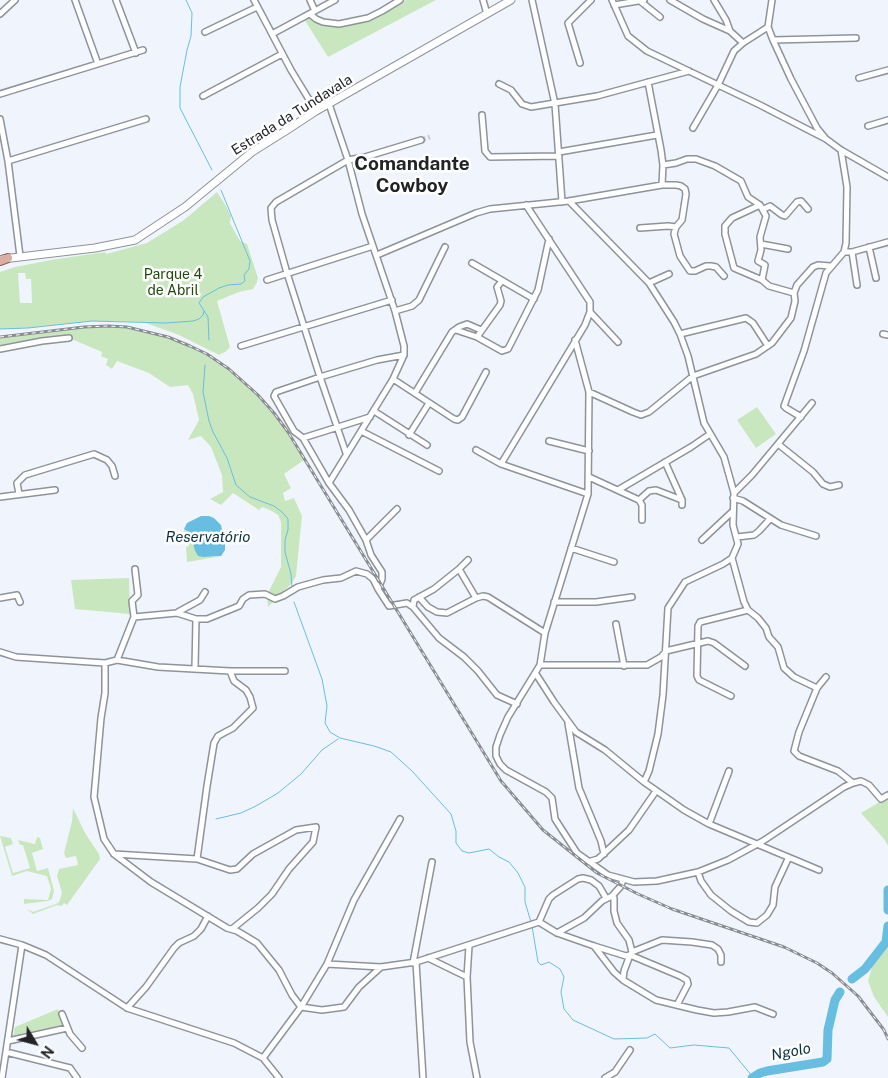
<!DOCTYPE html>
<meta charset="utf-8">
<style>
body{margin:0}
#map{position:relative;width:888px;height:1078px;overflow:hidden;background:#f0f5fd;font-family:"Public Sans",sans-serif}
canvas{display:block}
.north{position:absolute;left:10px;top:1018px;width:50px;height:50px;-webkit-text-stroke:4px #fff;paint-order:stroke;rotate:127deg;font-size:14px;font-weight:700;line-height:20px;text-align:center;color:#212326}
.north::after{content:'';display:block;margin:auto;width:18px;height:22px;background:#212326;clip-path:polygon(50% 0,100% 100%,50% 72%,0 100%)}
</style>
<div id="map">
<canvas width="888" height="1078"></canvas>
<div class="north">N</div>
</div>
<script>
const ctx = document.querySelector('canvas').getContext('2d');
ctx.lineJoin = 'round';
function paint(path, color) { ctx.fillStyle = color; ctx.fill(path, 'evenodd'); }
const poly = rows => new Path2D(rows.map(r => 'M' + r).join(''));
function strokePath(path, color, width, dash) { ctx.strokeStyle = color; ctx.lineWidth = width; ctx.lineCap = dash ? 'butt' : 'round'; ctx.setLineDash(dash || []); ctx.stroke(path); }
function drawText(font, color, halo, rows, align = 'center') {
  ctx.font = font + ' "Public Sans",sans-serif'; ctx.lineWidth = 5; ctx.setLineDash([]); ctx.textBaseline = 'middle'; ctx.strokeStyle = halo; ctx.fillStyle = color; for (const [text, x, y, turn = 0] of rows) {
    ctx.save(); ctx.translate(x, y); ctx.rotate((+turn || 0) * Math.PI / 180); ctx.textAlign = isNaN(turn) ? turn : align; if (halo) ctx.strokeText(text, 0, 0); ctx.fillText(text, 0, 0); ctx.restore();
  }
}
const green = poly([
 [406,0,436,0,328,57,304,19,309,15,322,24,342,26,368,19],
 [217,192,226,206,231,216,230,223,240,241,247,244,258,278,257,282,253,289,239,292,217,301,230,347,225,352,219,355,179,335,143,322,92,321,28,328,0,329,0,272,15,267,51,260,105,252,106,254,110,253,147,243,184,220],
 [18,273,25,273,26,279,31,279,32,303,20,303],
 [108,326,127,327,168,337,207,354,229,369,244,381,274,413,304,460,284,474,291,488,283,493,285,501,294,498,302,516,296,576,292,583,268,607,267,595,281,567,281,522,278,515,270,510,262,507,259,510,233,493,221,505,210,499,223,492,222,475,211,447,201,436,188,440,199,420,193,394,188,385,170,387,149,373,117,361,112,369,106,365,108,359,101,356,102,352,69,338,0,349,0,337,84,327],
 [757,407,776,434,756,448,737,420],
 [184,529,190,533,195,551,198,556,217,557,187,562,186,547,189,546,188,540,185,540],
 [129,578,130,614,75,609,71,580],
 [888,797,888,846,884,839,861,813],
 [73,808,85,833,99,854,100,859,67,905,64,903,62,906,57,905,33,914,27,909,33,912,56,904,59,902,62,893,57,876,59,869,78,865,76,856,66,858,64,853,72,821],
 [0,836,11,838,13,844,5,847,13,873,30,868,23,845,20,845,18,840,35,844,37,837,40,838,43,849,32,853,37,871,48,868,54,891,52,899,48,901,24,904,24,899,48,900,51,889,47,876,27,871,12,876],
 [888,926,888,1017,874,997,868,981,874,959,886,942],
 [58,1009,63,1023,62,1025,13,1037,15,1027]
]);
const water = poly([
 [201,516,209,516,214,518,221,525,225,543,225,550,221,556,203,557,198,556,195,551,190,533,184,529,187,523]
]);
const stream = poly([
 [186,0,192,13,191,36,187,50,180,87,180,108,212,170],
 [0,329,28,328,92,321,166,323,193,321,199,319,203,315,204,311],
 [209,340,208,317,199,303,203,297,219,288,228,285,241,284,245,281,244,275,249,269,250,261,221,190],
 [205,365,203,392,209,421,213,432,227,458,236,485,250,497,274,506,282,512,288,519,288,530,285,540,285,552,291,574,292,587],
 [294,602,322,679,327,706,325,723,330,732,340,738,374,746,391,752,412,771,451,814,456,831,456,843,462,851,469,853,489,849,499,857,509,862,518,873,525,887,525,902,531,922],
 [216,819,241,813,256,806,278,793,301,774,322,750,338,739],
 [532,926,538,962,541,965,549,962,560,969,564,977,561,992,564,1009,573,1020,614,1039,647,1038,655,1034,670,1048,694,1045,729,1048,752,1076]
]);
const river = poly([
 [888,890,888,910],
 [852,979,865,969,886,942,888,926],
 [752,1078,760,1073,767,1071,823,1062,827,1059,828,1030,835,1000,840,992]
]);
const streetTunnel = poly([
 [421,140,430,137]
]);
const street = poly([
 [75,0,98,64],
 [116,0,136,53],
 [254,0,291,70,316,111],
 [310,0,315,11],
 [483,0,487,14],
 [532,0,555,104,562,202],
 [612,0,628,36,647,51,760,105,826,139],
 [670,0,703,19,730,31,743,43],
 [714,0,726,20,730,31],
 [772,0,768,27,773,40,791,79,817,128,826,139,841,150,888,177],
 [640,1,660,17],
 [614,5,644,0],
 [0,14,15,0],
 [310,14,316,19,323,22,339,24,368,18,382,11,400,0],
 [205,32,257,7],
 [272,34,335,0],
 [773,40,856,38],
 [580,63,568,23,591,0],
 [859,78,888,70],
 [648,82,661,150,663,165,662,185],
 [499,84,511,90,522,104,531,107,597,96,689,71],
 [0,94,143,50],
 [203,96,282,54],
 [482,115,485,151,490,157,559,156],
 [0,119,8,161,20,256],
 [868,126,888,120],
 [693,128,718,85,734,51,743,43,768,27],
 [559,152,657,135],
 [8,161,146,119],
 [663,165,676,163,687,159,696,159,715,166,741,181,748,197,760,205,766,216,760,237,761,250,758,261,765,265,762,280,769,286,794,293],
 [569,201,649,283,674,322,680,334,688,356,704,423,724,457,734,493,733,525,738,544,732,558,723,564,685,582,668,608,663,695,658,734,649,771,644,782],
 [760,205,732,218,725,226,725,234,734,268,762,280],
 [764,209,770,206,782,215,785,216,797,202,801,201,808,209],
 [640,228,668,226,676,227],
 [761,244,788,249],
 [869,247,876,278],
 [844,252,852,252,857,285],
 [852,252,888,242],
 [377,255,476,213,490,209,569,201,662,185,676,185,681,186,685,189,686,194,682,220,676,227,674,234,680,256,690,271,695,271,706,266,711,266,716,267,724,276],
 [472,263,534,299],
 [267,280,373,246],
 [649,283,669,274],
 [395,311,412,306,419,300,445,247],
 [590,312,618,342],
 [456,330,477,337,502,351,508,349,538,290,549,239],
 [680,334,746,318,753,323,768,346],
 [883,334,888,335],
 [477,337,500,305,501,301,497,287,502,281],
 [575,340,589,392,588,494,545,633,540,665,508,717,500,735,496,747,496,756,500,764,506,770,546,792,552,798,555,819,577,853,608,875,623,879],
 [241,346,392,300],
 [0,349,42,341,69,338],
 [404,355,377,360,320,377,276,392,274,396,294,431,303,438,329,483,349,510,366,540,371,555,382,572,382,579,378,589,389,606,407,603,413,607,439,638,464,657,478,671,497,695,517,704],
 [393,379,454,419,458,420,462,417,486,372],
 [589,392,633,412,641,415,649,412,693,376,756,354,772,343,791,318,795,301,794,293,797,285,813,267,818,265,830,266],
 [415,393,452,332,459,327,467,324,481,330],
 [374,411,427,445],
 [801,417,786,408,784,406,804,351,826,273,844,252,846,243,847,187,841,150],
 [361,431,439,471],
 [409,435,429,403],
 [303,438,370,417],
 [549,441,589,451],
 [778,444,813,472,823,484,830,487,839,485],
 [476,450,501,464,588,494],
 [346,453,320,377,287,273,272,220,271,208,276,202,348,160,365,157,421,140],
 [665,462,682,500,682,505],
 [501,464,585,325,590,312,590,302,526,205],
 [589,477,639,500,642,505,642,520],
 [329,483,393,379,404,355,404,346,395,311,362,214,348,160,329,104],
 [618,490,691,447,710,434],
 [734,493,752,475,812,403],
 [19,494,17,483,25,475,94,454,107,460,112,466,115,476],
 [0,497,55,490],
 [733,498,743,501,781,525,816,536],
 [639,500,649,491,656,490,682,500],
 [737,537,754,535,759,531,770,519],
 [366,540,397,509],
 [702,540,733,511],
 [571,548,614,562],
 [732,558,744,602,748,610,758,618,766,628,769,637,778,647,784,668,794,677,817,688],
 [459,569,476,598],
 [419,597,428,607,437,612,447,613,476,598,483,596,488,597,545,633],
 [0,598,17,595,20,602],
 [554,602,596,602,632,597],
 [413,607,414,600,434,589,459,569,468,560],
 [178,612,200,600,205,592],
 [134,617,177,613,196,619,207,619,239,606,243,599,249,595,265,594,275,599,283,596,298,587,323,580,341,578,356,571,367,574,373,579,378,589],
 [616,624,624,666],
 [0,652,16,657,105,663,117,660,158,667,230,671,285,671],
 [117,660,134,617,132,601,138,595,135,569],
 [105,663,105,693,101,718,94,797,104,839,114,854,151,882,227,928,237,931,257,943,279,970,292,995,301,1007,322,1010,344,1007,359,987,381,967],
 [540,665,647,665,661,657,666,651,708,641,714,643,745,666],
 [195,668,196,619],
 [536,674,554,702,576,732,605,750,644,782,684,810,709,824,819,870],
 [826,677,817,688,799,732,794,751,799,756,838,771,853,783],
 [731,696,699,680,697,676,698,626,700,622,748,610],
 [568,723,579,788,601,841,604,854],
 [709,824,729,771],
 [114,854,197,859,230,870,237,869,253,854,296,830,316,827,313,842,289,869,272,894,258,908,232,929],
 [197,859,207,786,214,743,218,736,233,728,253,708,250,697,246,690,234,681,230,671],
 [591,861,598,859,629,830,656,791],
 [698,872,701,881,711,895,731,911,749,922,757,923,767,915,773,905,775,887,788,859],
 [612,896,621,886,623,879,634,882,657,881,698,872,728,860,763,841,844,787,853,783,861,781,869,785,881,799,888,795],
 [539,922,549,899,553,895,578,879,583,878,591,880,599,886,606,898],
 [0,939,22,945,46,955,127,1008,234,1043,263,1058,279,1078],
 [469,946,467,977,470,1042,477,1078],
 [594,946,614,972,623,980,656,1000,697,1010,714,1013,728,1012,755,1007,773,1014],
 [632,952,662,940,692,942,712,945,718,949,721,955,721,962],
 [428,958,467,977],
 [416,962,423,1078],
 [413,963,432,862],
 [327,964,381,967,416,962,539,922,557,933,594,946,626,956,630,955,632,952,629,940,617,923,614,911,614,898,612,896,602,901,584,918,557,933],
 [623,980,624,971,630,955,680,976,687,980,688,984,677,1005],
 [127,1008,146,987,174,948,179,943,194,936,201,929,208,916],
 [62,1014,70,1034,82,1048],
 [8,1041,67,1028],
 [6,1052,70,1068,77,1078],
 [263,1058,301,1007,327,964,354,900,400,819],
 [2,1078,22,945],
 [605,1078,615,1072,630,1050]
]);
const secondary = poly([
 [3,259,95,248,135,240,185,207,252,152,287,130,316,111,511,0]
]);
const primary = poly([
 [0,261,8,258]
]);
const rail = poly([
 [0,337,84,327,108,326,127,327,168,337,190,346,207,354,229,369,258,395,274,413,288,432,501,781,543,830,597,873,638,894,672,909,784,947,817,963,832,973,858,996,884,1030,888,1039]
]);
const streetNames = [
 ["Estrada da Tundavala",292,115,-32]
];
const parkNames = [
 ["Parque 4",173,275],
 ["de Abril",173,291]
];
const waterNames = [
 ["Reservatório",208,537],
 ["Ngolo",791,1052,-11]
];
const districtNames = [
 ["Comandante",412,164],
 ["Cowboy",412,186]
];
paint(green, '#c9e7be');
paint(water, '#67bee1');
strokePath(stream, '#67bee1', 1);
strokePath(river, '#67bee1', 9);
strokePath(streetTunnel, '#c7cbd2', 5, [5, 2.5]);
strokePath(street, '#8e939a', 8);
strokePath(secondary, '#8e939a', 9);
strokePath(primary, '#885b52', 10);
strokePath(street, '#fff', 5);
strokePath(secondary, '#fff', 7);
strokePath(primary, '#d9afa5', 8);
strokePath(rail, '#898c92', 3);
strokePath(rail, '#fff', 1, [4]);
drawText('14px', '#212326', '#fff', streetNames);
drawText('14px', '#204a0a', '#fff', parkNames);
drawText('italic 15px', '#0a3342', '#fff', waterNames);
drawText('bold 19px', '#212326', '#fff', districtNames);
</script>
